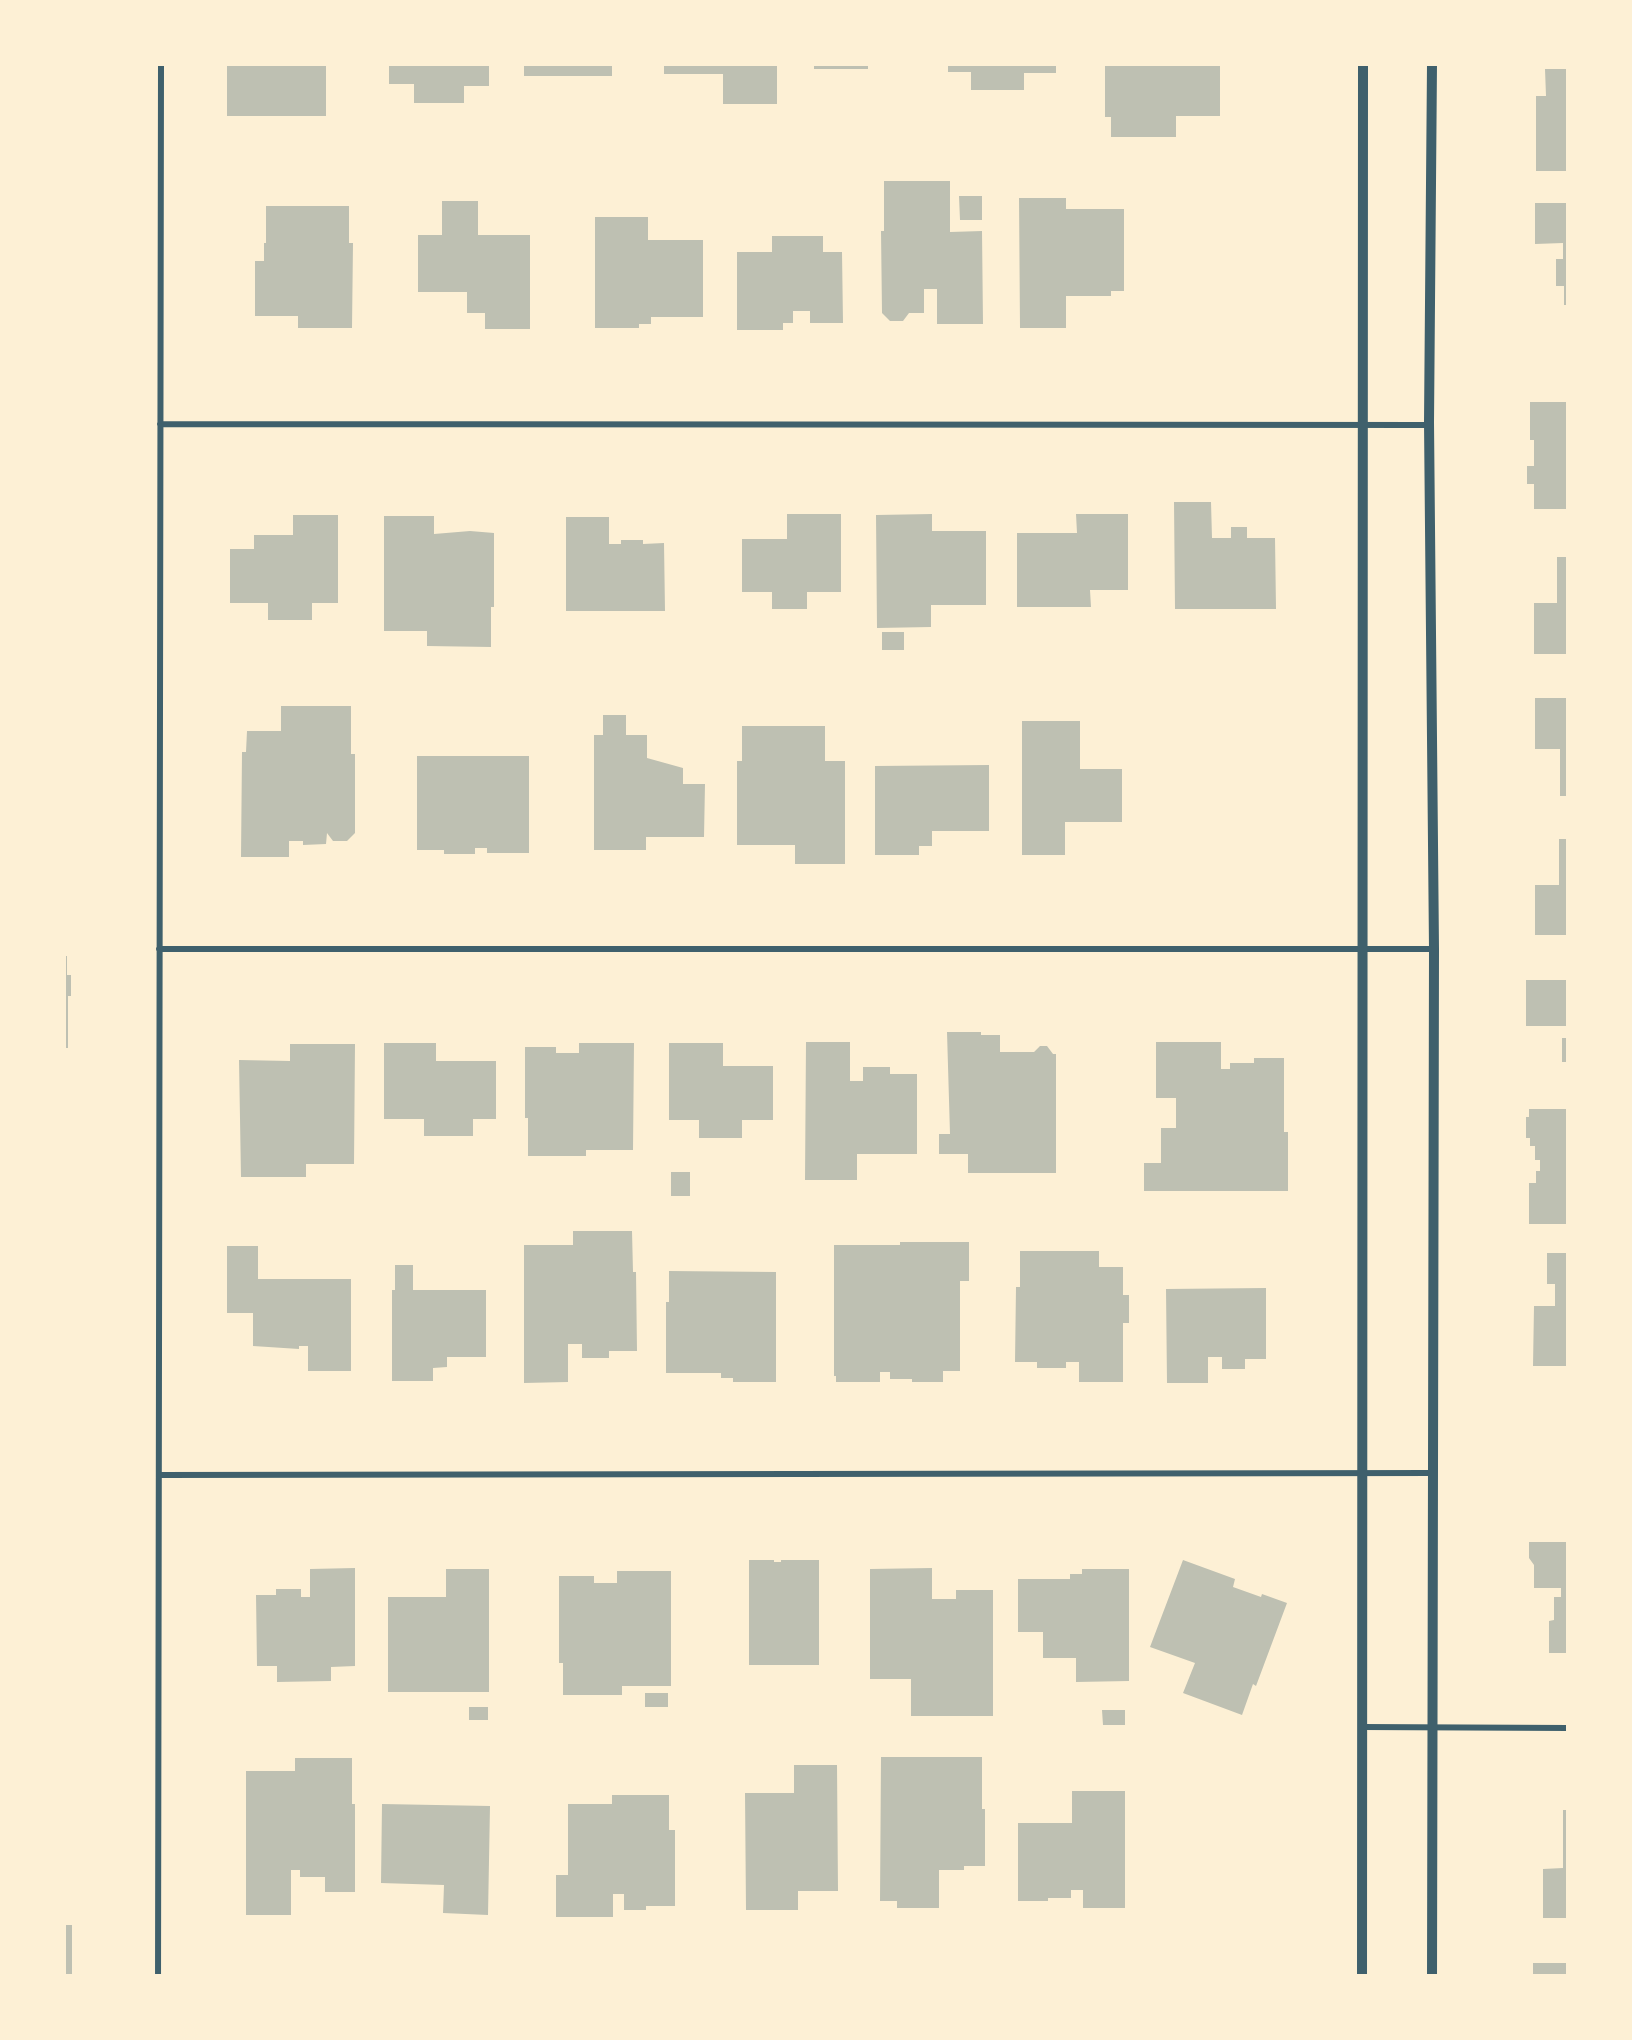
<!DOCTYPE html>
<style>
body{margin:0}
#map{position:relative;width:1632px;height:2040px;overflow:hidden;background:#fdf0d5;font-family:Signika,sans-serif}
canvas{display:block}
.frame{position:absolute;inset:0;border:66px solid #fdf0d5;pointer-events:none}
</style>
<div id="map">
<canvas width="1632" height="2040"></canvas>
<div class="frame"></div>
</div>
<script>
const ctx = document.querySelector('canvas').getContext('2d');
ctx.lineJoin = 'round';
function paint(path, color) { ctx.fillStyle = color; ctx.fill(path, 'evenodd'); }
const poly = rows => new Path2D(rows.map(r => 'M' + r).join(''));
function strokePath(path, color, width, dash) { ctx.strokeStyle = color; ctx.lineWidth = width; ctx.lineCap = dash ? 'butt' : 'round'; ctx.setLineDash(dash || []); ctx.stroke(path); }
const building = poly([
 [227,64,326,64,326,116,227,116],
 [389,64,489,64,489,86,464,86,464,103,414,103,414,84,389,84],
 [524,64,612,64,612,76,524,76],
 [664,64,777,64,777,104,723,104,723,74,664,74],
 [814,64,868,64,868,69,814,69],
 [948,64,1056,64,1056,73,1024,73,1024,90,971,90,971,72,948,72],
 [1105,64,1220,64,1220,116,1176,116,1176,137,1111,137,1111,117,1105,117],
 [1545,69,1568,69,1568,171,1536,171,1536,96,1546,96],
 [884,181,950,181,950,232,982,231,983,324,937,324,937,289,924,289,924,313,909,313,903,321,890,321,882,313,881,231,884,231],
 [959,196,982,196,982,220,960,220],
 [1019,198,1066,198,1066,209,1124,209,1124,291,1111,291,1111,296,1066,296,1066,328,1020,328],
 [442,201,478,201,478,235,530,235,530,329,485,329,485,313,467,313,467,292,418,292,418,235,442,235],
 [1535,203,1568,203,1568,305,1564,305,1564,286,1556,286,1556,259,1563,259,1563,243,1535,244],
 [266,206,349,206,349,243,353,243,352,328,298,328,298,316,255,316,255,261,264,261,264,243,266,243],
 [595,217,648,217,648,240,703,240,703,317,651,317,651,324,639,324,639,328,595,328],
 [772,236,823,236,823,252,842,252,843,323,810,323,810,311,793,311,793,323,783,323,783,330,737,330,737,252,772,252],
 [1530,402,1568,402,1568,509,1534,509,1534,484,1527,484,1527,466,1534,466,1534,440,1530,440],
 [1174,502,1211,502,1212,538,1231,538,1231,527,1247,527,1247,538,1275,538,1276,609,1175,609],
 [787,514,841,514,841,592,807,592,807,609,772,609,772,592,742,592,742,539,787,539],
 [932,514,932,531,986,531,986,605,931,605,931,627,877,628,876,515],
 [1076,514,1128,514,1128,590,1090,590,1091,607,1017,607,1017,533,1077,533],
 [293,515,338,515,338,603,312,603,312,620,268,620,268,603,230,603,230,549,254,549,254,535,293,535],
 [384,516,434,516,434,534,470,531,494,533,494,607,491,607,491,647,427,646,427,631,384,631],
 [566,517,609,517,609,544,621,544,621,540,643,540,643,544,664,543,665,611,566,611],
 [1557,557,1568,557,1568,654,1534,654,1534,603,1557,603],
 [882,632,904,632,904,650,882,650],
 [1535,698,1568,698,1568,796,1560,796,1560,749,1535,749],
 [281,706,351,706,351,754,355,754,355,833,347,841,333,841,327,833,326,844,303,845,303,841,289,841,289,857,241,857,242,752,246,752,247,731,281,731],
 [603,715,626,715,626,735,647,735,647,758,683,768,683,784,705,784,704,837,646,837,646,850,594,850,594,735,603,735],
 [1022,721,1080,721,1080,769,1122,769,1122,822,1065,822,1065,855,1022,855],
 [742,726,825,726,825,761,845,761,845,864,795,864,795,845,737,845,737,761,742,761],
 [417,756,529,756,529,853,487,853,487,848,475,848,475,854,444,854,444,850,417,850],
 [989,765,989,831,932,831,932,846,919,846,919,855,875,855,875,766],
 [1559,839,1568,839,1568,935,1535,935,1535,885,1559,885],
 [64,956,67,956,67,975,71,975,71,996,68,996,68,1048,64,1048],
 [1526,980,1568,980,1568,1026,1526,1026],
 [947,1032,981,1032,981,1035,1000,1035,1000,1052,1034,1052,1040,1046,1047,1046,1053,1054,1056,1054,1056,1173,968,1173,968,1154,939,1154,939,1134,950,1134],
 [1562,1038,1568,1038,1568,1062,1562,1062],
 [806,1042,850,1042,850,1081,863,1081,863,1067,890,1067,890,1074,917,1074,917,1154,857,1154,857,1180,805,1180],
 [1156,1042,1221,1042,1221,1069,1230,1069,1230,1063,1254,1063,1254,1058,1284,1058,1284,1132,1288,1132,1288,1191,1144,1191,1144,1163,1161,1163,1161,1128,1176,1128,1176,1098,1156,1098],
 [384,1043,436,1043,436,1061,496,1061,496,1119,473,1119,473,1136,424,1136,424,1119,384,1119],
 [579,1043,634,1043,633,1150,586,1150,586,1156,528,1156,528,1118,525,1118,525,1047,556,1047,556,1053,579,1053],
 [669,1043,723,1043,723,1066,773,1066,773,1120,742,1120,742,1138,699,1138,699,1120,669,1120],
 [290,1044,355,1044,354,1164,306,1164,306,1177,241,1177,239,1060,290,1061],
 [1529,1109,1568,1109,1568,1224,1529,1224,1529,1183,1536,1183,1536,1171,1540,1171,1540,1160,1535,1160,1535,1146,1530,1146,1530,1138,1526,1138,1526,1117,1529,1117],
 [671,1172,690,1172,690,1196,671,1196],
 [573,1231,632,1231,633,1272,636,1272,637,1351,609,1351,609,1358,582,1358,582,1344,568,1344,568,1382,524,1383,524,1245,573,1245],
 [900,1242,969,1242,969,1281,960,1281,960,1371,943,1371,943,1382,912,1382,912,1379,890,1379,890,1372,880,1372,880,1382,836,1382,836,1376,834,1376,834,1245,900,1245],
 [227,1246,258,1246,258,1279,351,1279,351,1371,308,1371,308,1346,299,1346,299,1349,253,1346,253,1313,227,1313],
 [1020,1251,1099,1251,1099,1267,1123,1267,1123,1295,1129,1295,1129,1323,1123,1323,1123,1382,1079,1382,1079,1362,1066,1362,1066,1368,1037,1368,1037,1362,1015,1362,1016,1287,1020,1287],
 [1547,1253,1568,1253,1568,1366,1533,1366,1534,1306,1555,1306,1555,1284,1547,1284],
 [395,1265,413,1265,413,1290,486,1290,486,1357,447,1357,447,1367,433,1368,433,1381,392,1381,392,1290,395,1290],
 [669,1271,776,1272,776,1382,733,1382,733,1378,721,1378,721,1373,666,1373,666,1302,669,1302],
 [1266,1288,1266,1359,1245,1359,1245,1369,1222,1369,1222,1357,1208,1357,1208,1383,1167,1383,1166,1289],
 [1529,1542,1568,1542,1568,1653,1549,1653,1549,1621,1554,1620,1554,1597,1561,1597,1561,1588,1534,1588,1534,1565,1529,1558],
 [749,1560,774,1560,774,1562,781,1562,781,1560,819,1560,819,1665,749,1665],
 [1183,1560,1235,1579,1233,1587,1261,1597,1262,1594,1287,1603,1256,1686,1253,1684,1242,1715,1183,1693,1195,1663,1150,1647],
 [355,1568,355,1666,331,1667,331,1681,277,1682,277,1666,257,1666,256,1595,276,1595,276,1589,301,1589,301,1597,310,1597,310,1569],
 [932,1568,932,1599,956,1599,956,1590,993,1590,993,1716,911,1716,911,1679,870,1679,870,1569],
 [446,1569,489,1569,489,1692,388,1692,388,1597,446,1597],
 [1082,1569,1129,1569,1129,1681,1076,1682,1076,1658,1043,1658,1043,1632,1018,1632,1018,1579,1070,1579,1070,1574,1082,1574],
 [617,1571,671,1571,671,1686,622,1686,622,1695,563,1695,563,1663,559,1663,559,1576,594,1576,594,1583,617,1583],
 [645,1693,668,1693,668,1707,645,1707],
 [469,1707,488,1707,488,1720,469,1720],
 [1102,1710,1125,1710,1125,1725,1103,1725],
 [881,1757,982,1757,982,1809,985,1809,985,1866,964,1866,964,1870,939,1870,939,1908,897,1908,897,1901,880,1901],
 [295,1758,352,1758,352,1804,355,1804,355,1892,325,1892,325,1877,300,1877,300,1870,291,1870,291,1915,246,1915,246,1771,295,1771],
 [794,1765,837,1765,838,1891,798,1891,798,1910,746,1910,745,1793,794,1793],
 [1072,1791,1125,1791,1125,1908,1083,1908,1083,1890,1071,1890,1071,1898,1048,1898,1048,1901,1018,1901,1018,1823,1072,1823],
 [612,1795,669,1795,669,1830,675,1830,675,1906,646,1906,646,1910,624,1910,624,1894,613,1894,613,1917,556,1917,556,1875,568,1875,568,1804,612,1804],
 [382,1804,490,1806,488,1915,443,1913,444,1885,381,1883],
 [1563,1810,1568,1810,1568,1918,1543,1918,1543,1869,1563,1868],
 [64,1925,72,1925,72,1976,64,1976],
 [1533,1963,1568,1963,1568,1976,1533,1976]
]);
const minor = poly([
 [160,424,1429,425],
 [159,949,1434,949],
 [159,1475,1434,1473],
 [1362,1727,1568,1728],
 [158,1976,161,64]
]);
const tertiary = poly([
 [1362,1976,1363,64],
 [1432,1976,1434,949,1429,422,1432,64]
]);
paint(building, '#bec0b2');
strokePath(minor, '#3f606c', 6);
strokePath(tertiary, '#3f606c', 10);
</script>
